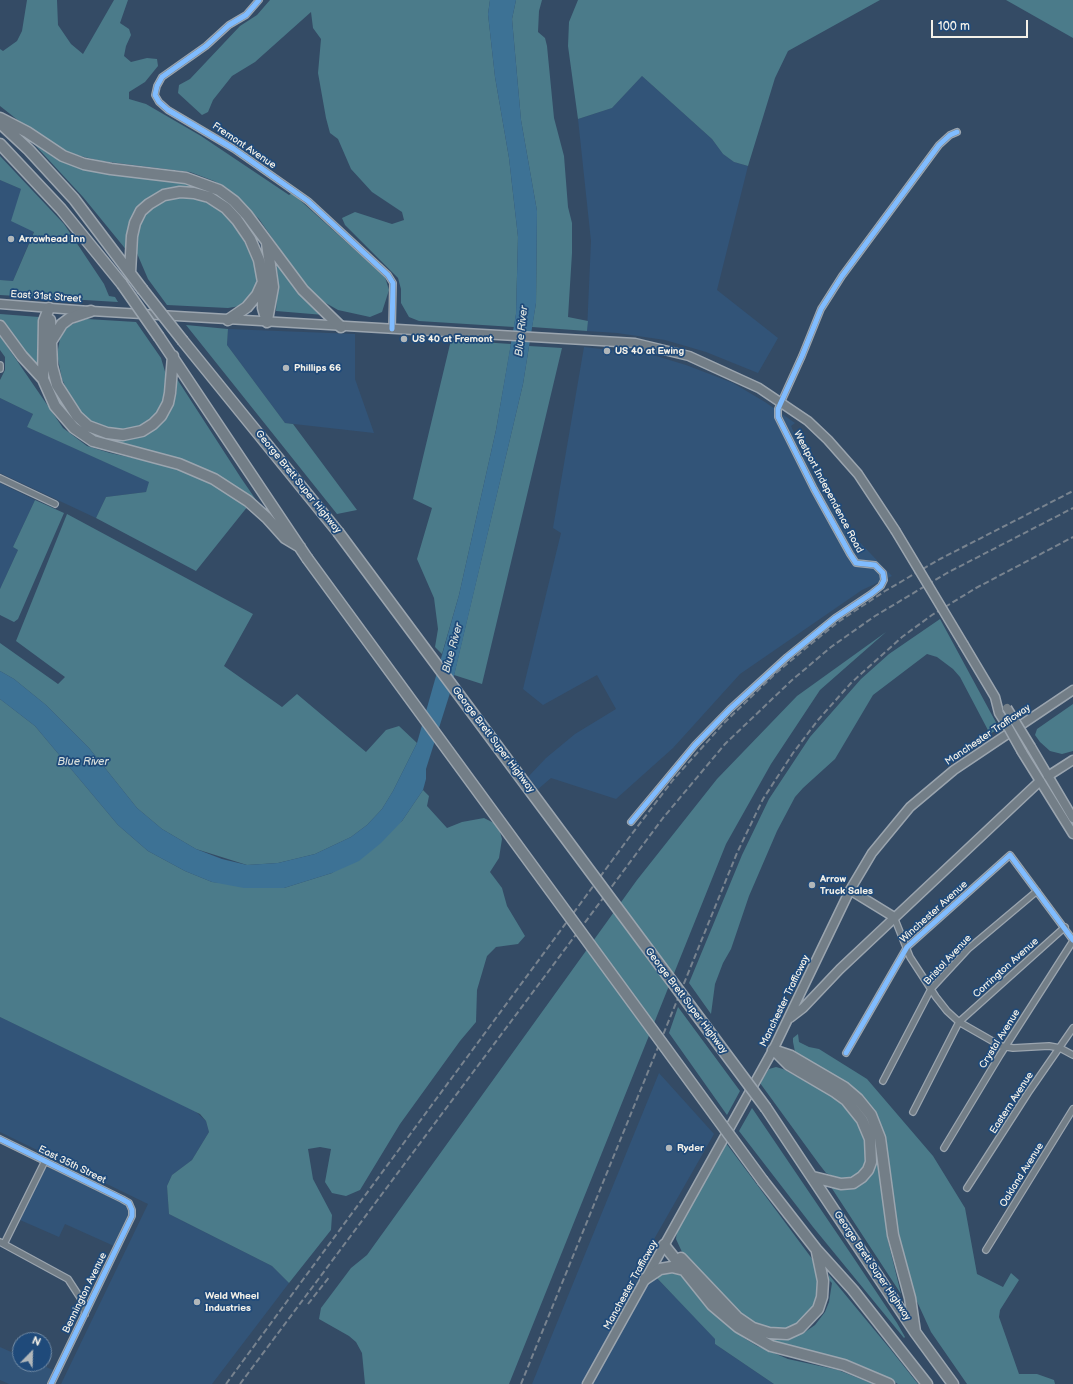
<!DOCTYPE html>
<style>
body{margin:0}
#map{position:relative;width:1073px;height:1384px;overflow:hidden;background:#344b65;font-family:"Balsamiq Sans",sans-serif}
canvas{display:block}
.north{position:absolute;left:12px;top:1332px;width:40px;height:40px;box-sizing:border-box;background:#1f4a7a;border:1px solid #748da6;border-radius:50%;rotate:23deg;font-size:11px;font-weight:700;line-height:16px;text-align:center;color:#f4f1e8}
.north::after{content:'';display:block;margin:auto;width:14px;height:18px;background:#b1b7ba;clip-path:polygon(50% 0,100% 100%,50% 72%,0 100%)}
.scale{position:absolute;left:931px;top:20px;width:97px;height:18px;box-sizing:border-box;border:2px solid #f4f1e8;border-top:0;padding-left:5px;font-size:12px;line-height:14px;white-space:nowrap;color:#f4f1e8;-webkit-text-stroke:3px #1f4a7a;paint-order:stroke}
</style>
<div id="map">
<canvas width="1073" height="1384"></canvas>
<div class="north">N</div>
<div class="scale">100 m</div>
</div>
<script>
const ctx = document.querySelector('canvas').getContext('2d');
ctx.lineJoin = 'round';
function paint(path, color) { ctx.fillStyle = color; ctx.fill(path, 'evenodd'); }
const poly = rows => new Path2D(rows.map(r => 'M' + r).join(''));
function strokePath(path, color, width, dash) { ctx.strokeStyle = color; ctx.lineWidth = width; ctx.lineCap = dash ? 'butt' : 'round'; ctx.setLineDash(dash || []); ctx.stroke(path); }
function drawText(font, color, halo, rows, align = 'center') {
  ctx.font = font + ' "Balsamiq Sans",sans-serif'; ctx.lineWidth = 3.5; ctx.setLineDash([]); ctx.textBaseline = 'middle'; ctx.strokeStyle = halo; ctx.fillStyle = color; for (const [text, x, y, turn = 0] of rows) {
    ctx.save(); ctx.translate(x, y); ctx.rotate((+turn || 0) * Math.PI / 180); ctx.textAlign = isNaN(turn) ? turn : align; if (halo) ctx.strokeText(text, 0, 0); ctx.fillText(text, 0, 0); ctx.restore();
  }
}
const built = poly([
 [642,76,712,139,723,154,734,162,748,166,717,290,778,338,758,373,706,352,665,340,617,333,587,331,591,241,578,119,612,108],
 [0,180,21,189,34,231,13,281,0,280],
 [228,329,355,334,355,379,374,433,285,423,227,345],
 [584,347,653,355,686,365,733,383,765,402,795,423,791,426,816,481,849,531,892,576,862,590,740,674,673,748,616,799,551,778,537,790,527,778,546,758,575,734,616,709,597,675,543,705,523,689,561,533,553,528],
 [0,398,33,414,27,427,150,482,146,492,106,497,96,518,0,473],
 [0,483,35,500,13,547,18,550,0,589],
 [0,1017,195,1111,206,1121,209,1132,192,1160,172,1175,167,1186,169,1214,272,1266,289,1283,212,1384,61,1384,148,1204,0,1132],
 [659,1073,714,1134,641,1262,716,1339,715,1344,774,1384,532,1384],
 [48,1167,127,1205,129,1216,114,1246,65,1224,59,1237,20,1220,45,1169],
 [0,1347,20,1356,20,1364,39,1364,53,1370,47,1384,9,1384,0,1380]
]);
const green = poly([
 [27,0,57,0,58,25,71,44,83,54,114,0,128,0,120,23,129,29,131,35,126,46,124,56,131,62,147,58,157,59,158,66,145,82,129,92,129,99,146,104,201,136,289,195,292,193,385,277,389,290,382,312,370,317,338,310,317,298,303,282,259,219,227,188,214,181,190,172,101,161,68,153,38,136,0,106,0,49,3,51,17,41,22,31],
 [270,0,490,0,488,14,495,77,509,158,518,237,516,314,514,327,419,321,409,317,401,303,401,289,398,278,345,225,342,218,355,212,392,224,404,220,402,212,372,192,351,169,338,139,330,133,326,118,318,73,321,39,313,28,311,12,255,62,232,76,213,100,208,112,202,115,178,93,179,85,190,79,240,26,257,15],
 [516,0,542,0,539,11,538,32,545,38,547,46,554,118,564,156,568,207,572,223,572,253,568,317,588,321,587,331,532,327,536,303,537,211,521,120,512,19],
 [578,0,880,0,788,51,775,78,748,166,734,162,723,154,712,139,642,76,612,108,578,119,568,46,569,22],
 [1006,0,1073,0,1073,38],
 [35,145,53,157,71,165,93,171,193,183,209,190,225,200,223,201,200,190,188,188,161,191,146,200,137,209,128,252,83,197],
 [0,156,64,224,104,284,109,296,115,297,118,302,0,295,0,280,13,281,34,232,11,221,21,189,0,180],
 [175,197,199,199,220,210,231,221,245,243,253,261,257,274,256,284,254,292,245,303,240,306,228,308,167,305,148,279,136,251,137,230,146,212,163,200],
 [276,261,295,289,324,315,276,311,278,279],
 [0,314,39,317,37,368,12,333,0,322],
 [87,319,136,322,161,358,166,375,166,399,155,415,139,427,126,431,114,430,90,421,79,412,80,410,67,390,62,379,57,354,60,339,67,327,79,321],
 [186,325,228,329,227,345,285,423,293,424,357,510,337,514],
 [0,336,63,428,87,446,110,453,179,468,226,491,248,506,196,571,96,518,106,497,146,492,149,482,27,427,33,414,0,398,0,380,5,370,5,357,0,350],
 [451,340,511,344,496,430,459,595,442,654,435,647,438,629,434,598,417,559,432,508,413,499],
 [529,346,562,348,482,684,454,675,523,384],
 [177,379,241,478,263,510,243,494,105,440,104,438,116,439,165,417,176,396],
 [35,500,64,513,18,619,14,622,0,615,0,589,18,550,13,547],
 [67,514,253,614,224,666,282,707,297,694,366,752,386,730,399,726,417,743,393,791,382,809,367,825,351,837,315,854,278,863,247,865,196,849,162,829,137,808,89,748,46,705,14,679,0,671,0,643,58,684,65,677,16,641],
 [940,619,999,728,990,734,960,677,953,669,937,657,927,654,873,695,835,759,803,788,795,797,777,831,749,896,731,949,723,963,715,984,711,1014,689,983,742,855,769,799,810,737,861,679,889,654],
 [886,632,820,690,771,764,726,844,509,1384,365,1384,362,1353,356,1342,349,1336,319,1319,321,1308,351,1268,367,1255,637,880,717,779,797,696],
 [0,699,35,726,118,825,148,851,185,871,212,882,284,888,332,873,402,821,423,790,429,796,427,806,447,828,462,822,484,818,498,825,502,839,499,858,490,872,502,888,507,906,525,936,518,944,496,947,487,956,477,990,476,1022,460,1041,400,1124,360,1190,346,1196,332,1193,325,1182,331,1149,320,1147,308,1149,313,1179,332,1215,331,1230,289,1283,272,1266,169,1214,167,1186,172,1175,192,1160,209,1132,206,1121,200,1114,0,1017],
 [1073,704,1073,751,1062,754,1050,751,1040,742,1035,735,1037,729],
 [678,1007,740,1091,727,1115,669,1033],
 [798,1034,799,1042,809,1047,819,1049,867,1079,933,1156,965,1208,977,1274,1003,1287,1011,1273,1019,1280,1000,1310,999,1317,1019,1374,1037,1374,1054,1380,1055,1384,967,1384,931,1332,914,1295,897,1232,886,1142,877,1117,869,1104,851,1085,795,1052,793,1042,793,1038],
 [776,1067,783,1069,830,1095,850,1111,861,1129,867,1152,865,1165,857,1175,851,1178,839,1179,826,1173,819,1164,760,1083,769,1069],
 [752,1108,851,1254,897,1323,905,1337,904,1338,813,1227,739,1131],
 [726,1143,813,1260,818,1271,820,1281,818,1302,806,1319,787,1329,776,1330,754,1326,735,1310,682,1252,676,1239,677,1231],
 [877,1155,888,1241,901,1294,831,1187,847,1189,864,1182,873,1171,877,1162],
 [677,1271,687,1278,699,1298,713,1312,744,1338,757,1346,788,1359,838,1370,873,1384,774,1384,715,1344,715,1339,655,1276,661,1272],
 [829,1275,891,1350,918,1384,898,1384,876,1372,850,1361,774,1341,774,1339,793,1337,805,1332,815,1325,825,1312,829,1302,832,1283,829,1280]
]);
const water = poly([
 [490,0,516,0,512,19,521,120,537,211,536,303,523,384,450,693,426,769,426,779,423,790,402,821,381,843,359,861,332,873,284,888,244,888,212,882,185,871,148,851,118,825,35,726,0,699,0,671,14,679,46,705,89,748,137,808,162,829,196,849,222,859,247,865,278,863,315,854,351,837,367,825,382,809,393,791,417,743,459,595,496,430,516,314,518,237,509,158,495,77,488,14]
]);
const minor = poly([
 [259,0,246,15,229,25,206,46,162,77,157,86,155,95,159,102,168,110,234,149,308,201,388,275,393,283,392,329],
 [0,365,0,369],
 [0,478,55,504],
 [631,822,695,745,730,709,787,657,835,618,871,594,881,586,884,580,883,573,875,565,856,563,850,554,814,489,778,417,778,409,802,356,821,309,842,276,939,145,950,135,957,132],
 [894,917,910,957,936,997,947,1011,959,1022,1001,1046,1013,1048,1049,1046,1060,1048,1073,1055],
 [846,1053,907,947,1010,855,1073,940],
 [883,1081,931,989,968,949,1037,891],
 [913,1112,959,1022,1065,927],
 [0,1139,122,1199,129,1203,132,1210,132,1216,51,1384],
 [944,1148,1000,1055,1073,941],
 [967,1188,1028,1093,1073,1028],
 [0,1242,68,1279,81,1299,85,1314],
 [4,1244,45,1161],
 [986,1250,1073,1109]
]);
const secondary = poly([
 [0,304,89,311],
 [1048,776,1073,760],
 [850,890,894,917],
 [790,1018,803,1008,840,969,1040,781],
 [587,1384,773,1050,850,890,872,853,910,807,954,770,1073,690]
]);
const primary = poly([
 [91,311,635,343,689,356,759,388,808,421,828,440,858,474,895,530],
 [964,645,995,697,999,713,1008,727],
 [1031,747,1073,818],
 [1022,752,1073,834]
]);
const motorway = poly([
 [0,118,27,132,63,156,84,164,111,169,186,178,219,190,234,201,247,215,303,290,341,327],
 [0,123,29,150,74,199,142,289],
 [0,144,61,209,122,284],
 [267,243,273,287,267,320],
 [130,273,132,236,135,223,141,211,149,204,164,195,180,192,194,193,209,197,226,208,237,220,250,239,259,260,263,282,263,308,267,322],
 [49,308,44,321,43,379,55,406,74,428,93,441,179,464,214,479,248,501,267,518,285,538,300,547],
 [50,320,52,366,57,385,77,416,88,426,107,433,123,435,142,431,153,424,161,416,168,403,170,393,173,356],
 [228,320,247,307,257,295,262,284],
 [0,326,22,356,43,379],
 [159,337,307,558],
 [52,340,62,324,70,318,91,311],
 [183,341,338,532],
 [773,1050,791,1056,844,1087,858,1099,871,1115,880,1138,893,1235,910,1298,915,1332],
 [776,1052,789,1065,835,1092,846,1100,862,1120,870,1139,871,1162,868,1170,862,1177,853,1183,841,1184,813,1177],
 [766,1108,915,1332,953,1384],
 [763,1181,816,1249,853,1290,927,1384],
 [664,1245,712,1305,738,1327,771,1346,844,1365,889,1384],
 [681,1258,737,1317,753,1328,769,1333,787,1334,800,1328,818,1309,822,1297,823,1281,817,1252],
 [645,1279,660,1269,672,1267,684,1270]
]);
const rail = poly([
 [308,1304,330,1276],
 [226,1384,628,839,673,780,724,723,776,673,806,648,838,622,885,591,940,559,1073,491],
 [240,1384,663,818,725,744,791,681,831,647,875,616,947,573,1073,508],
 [521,1384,737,853,763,799,793,753,818,720,851,683,902,637,932,615,976,588,1073,537]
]);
const primaryBridge = poly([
 [895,530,964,645],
 [1007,708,1031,747],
 [1008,727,1022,752]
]);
const motorwayBridge = poly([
 [122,284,159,337],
 [142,289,183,341],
 [338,532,766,1108],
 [307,558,763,1181]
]);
const cycleway = poly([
 [259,0,246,15,229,25,206,46,162,77,157,86,155,95,159,102,168,110,234,149,308,201,388,275,393,283,392,329],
 [631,822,695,745,730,709,787,657,835,618,871,594,881,586,884,580,883,573,875,565,856,563,850,554,814,489,778,417,778,409,802,356,821,309,842,276,939,145,950,135,957,132],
 [846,1053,907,947,1010,855,1073,940],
 [0,1139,122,1199,129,1203,132,1210,132,1216,51,1384]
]);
const markers = [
 [11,239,4,"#b1b7ba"],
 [404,339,4,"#b1b7ba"],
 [607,351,4,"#b1b7ba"],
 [286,368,4,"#b1b7ba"],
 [812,885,4,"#b1b7ba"],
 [669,1148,4,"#b1b7ba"],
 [197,1302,4,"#b1b7ba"]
];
const streetNames = [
 ["Fremont Avenue",244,146,34],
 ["East 31st Street",46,297,4],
 ["George Brett Super Highway",298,482,51],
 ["Westport Independence Road",828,492,62],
 ["Manchester Trafficway",988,735,-34],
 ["George Brett Super Highway",493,740,53],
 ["Winchester Avenue",934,912,-42],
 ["Bristol Avenue",948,960,-47],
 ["Corrington Avenue",1006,968,-42],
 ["George Brett Super Highway",686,1001,53],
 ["Manchester Trafficway",785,1001,-64],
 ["Crystal Avenue",1000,1039,-58],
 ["Eastern Avenue",1012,1103,-57],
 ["East 35th Street",72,1165,26],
 ["Oakland Avenue",1022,1175,-58],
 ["George Brett Super Highway",872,1266,56],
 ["Manchester Trafficway",631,1285,-61],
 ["Bennington Avenue",85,1293,-64]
];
const poiNames = [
 ["Arrowhead Inn",19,239],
 ["US 40 at Fremont",412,339],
 ["US 40 at Ewing",615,351],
 ["Phillips 66",294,368],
 ["Arrow",820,879],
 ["Truck Sales",820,891],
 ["Ryder",677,1148],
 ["Weld Wheel",205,1296],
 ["Industries",205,1308]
];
const waterNames = [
 ["Blue River",522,331,-84],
 ["Blue River",453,648,-75],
 ["Blue River",83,762]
];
paint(built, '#325478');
paint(green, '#4b7b8a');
paint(water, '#3d7295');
strokePath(minor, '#9ba5af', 8);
strokePath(secondary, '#9ba5af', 11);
strokePath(primary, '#9ba5af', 11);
strokePath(motorway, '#9ba5af', 13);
strokePath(minor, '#737e87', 5.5);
strokePath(secondary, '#737e87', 8);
strokePath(primary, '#737e87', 8);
strokePath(motorway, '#737e87', 10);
strokePath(rail, '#78838f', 2, [6, 3]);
strokePath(primaryBridge, '#9ba5af', 11, []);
strokePath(motorwayBridge, '#9ba5af', 13, []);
strokePath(primaryBridge, '#737e87', 8);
strokePath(motorwayBridge, '#737e87', 10);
strokePath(cycleway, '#80bcff', 5);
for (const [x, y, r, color] of markers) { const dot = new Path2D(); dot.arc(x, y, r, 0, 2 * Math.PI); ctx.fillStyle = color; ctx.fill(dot); strokePath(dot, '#1f4a7a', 1.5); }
drawText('10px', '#f4f1e8', '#1f4a7a', streetNames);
drawText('bold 10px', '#f4f1e8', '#1f4a7a', poiNames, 'left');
drawText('italic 11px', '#d9dfdc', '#1f4a7a', waterNames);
</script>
